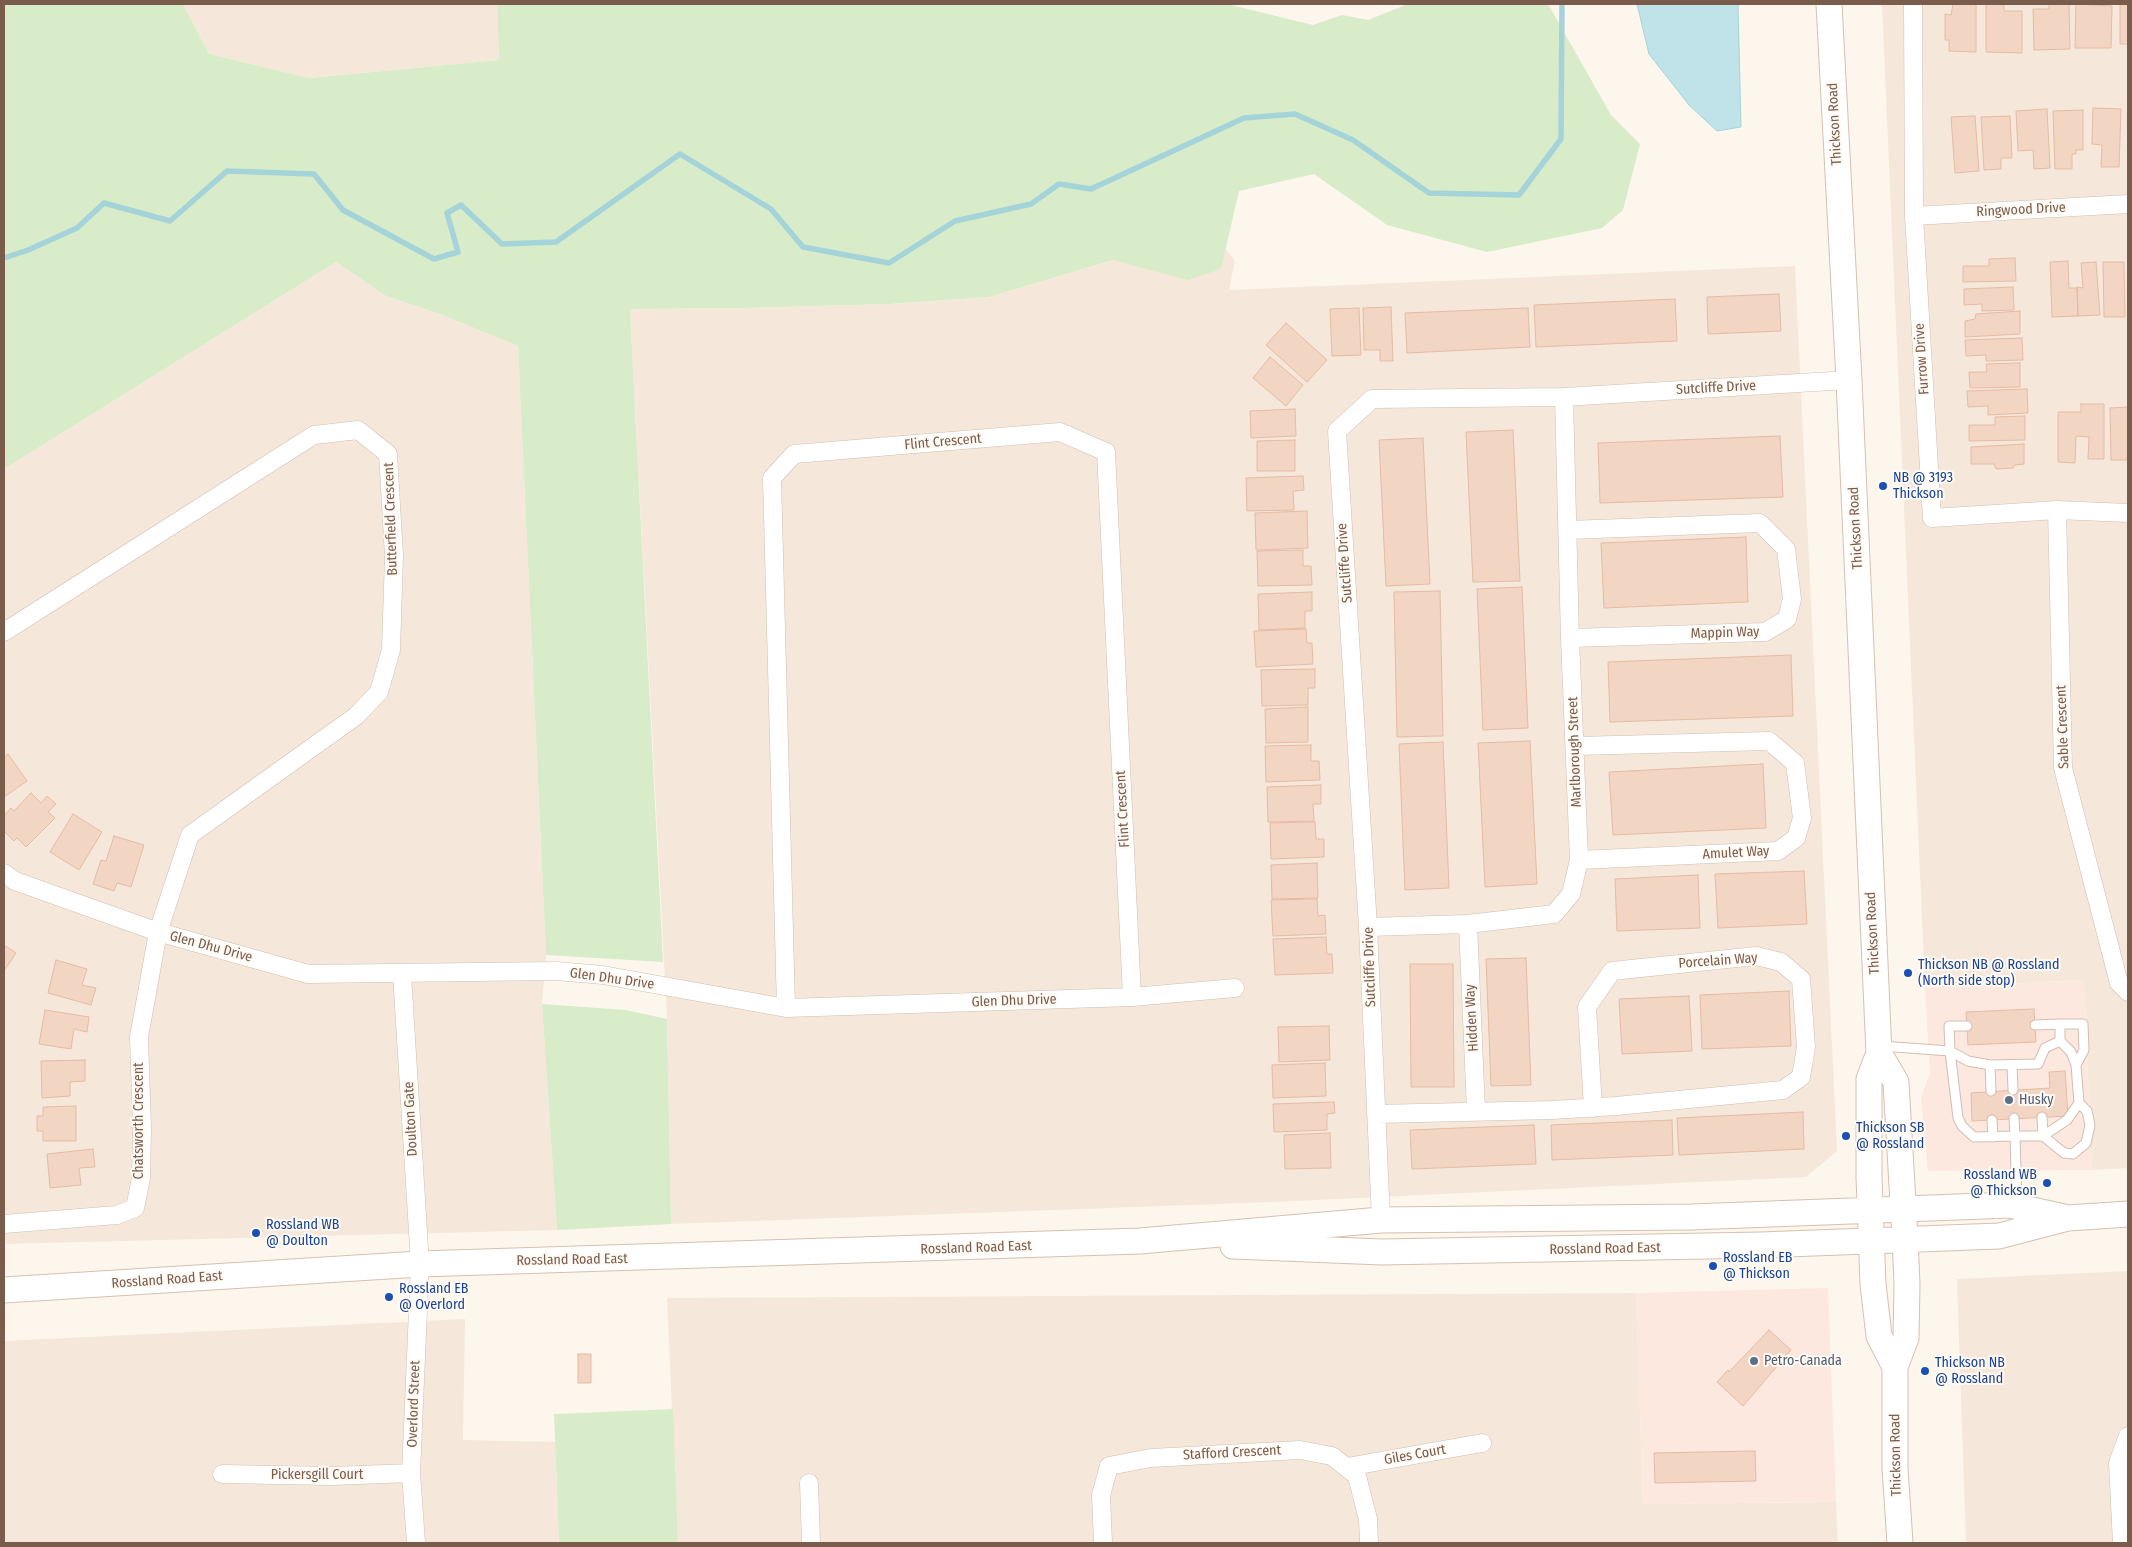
<!DOCTYPE html>
<style>
body{margin:0}
#map{position:relative;width:2132px;height:1547px;overflow:hidden;background:#fdf6ec;font-family:"Fira Sans Condensed",sans-serif}
canvas{display:block}
.frame{position:absolute;inset:0;border:5px solid #7a5c4d;pointer-events:none}
</style>
<div id="map">
<canvas width="2132" height="1547"></canvas>
<div class="frame"></div>
</div>
<script>
const ctx = document.querySelector('canvas').getContext('2d');
ctx.lineJoin = 'round';
function paint(path, color) { ctx.fillStyle = color; ctx.fill(path, 'evenodd'); }
const poly = rows => new Path2D(rows.map(r => 'M' + r).join(''));
function strokePath(path, color, width, dash) { ctx.strokeStyle = color; ctx.lineWidth = width; ctx.lineCap = dash ? 'butt' : 'round'; ctx.setLineDash(dash || []); ctx.stroke(path); }
function drawText(font, color, halo, rows, align = 'center') {
  ctx.font = font + ' "Fira Sans Condensed",sans-serif'; ctx.lineWidth = 4; ctx.setLineDash([]); ctx.textBaseline = 'middle'; ctx.strokeStyle = halo; ctx.fillStyle = color; for (const [text, x, y, turn = 0] of rows) {
    ctx.save(); ctx.translate(x, y); ctx.rotate((+turn || 0) * Math.PI / 180); ctx.textAlign = isNaN(turn) ? turn : align; if (halo) ctx.strokeText(text, 0, 0); ctx.fillText(text, 0, 0); ctx.restore();
  }
}
const residential = poly([
 [183,4,497,4,499,60,309,78,209,54],
 [1882,4,2128,4,2128,1168,2092,1170,2084,980,1925,988],
 [1212,231,1235,261,1229,290,1795,266,1837,1151,1806,1177,1273,1202,671,1224,667,1019,630,309,744,308,890,304,989,297],
 [336,262,386,296,440,314,518,346,546,955,542,1004,557,1230,4,1244,4,469],
 [2128,1271,2128,1543,1966,1543,1957,1279],
 [1636,1293,1643,1504,1836,1502,1838,1543,678,1543,667,1298],
 [465,1319,463,1440,555,1442,559,1543,4,1543,4,1341]
]);
const commercial = poly([
 [2084,980,2092,1170,1928,1171,1921,1098,1930,1073,1925,988],
 [1828,1288,1836,1502,1643,1504,1636,1293]
]);
const green = poly([
 [4,4,183,4,209,54,309,78,499,60,497,4,1227,4,1313,25,1342,15,1368,20,1408,4,1548,4,1611,115,1640,144,1623,210,1602,228,1487,252,1387,225,1314,174,1239,191,1221,269,1188,280,1113,260,989,297,890,304,744,308,630,309,663,962,546,955,518,346,440,314,386,296,336,262,4,469],
 [542,1004,626,1010,667,1019,671,1224,557,1230],
 [673,1409,678,1543,559,1543,554,1414]
]);
const water = poly([
 [1637,4,1738,4,1741,127,1717,131,1689,105,1649,54,1637,4]
]);
const stream = poly([
 [4,258,28,250,77,228,104,203,170,221,227,171,314,174,343,210,434,259,458,252,447,213,461,205,502,244,556,242,680,154,771,209,803,247,889,263,955,221,1031,204,1059,184,1091,189,1244,118,1295,114,1353,140,1429,193,1519,195,1561,139,1562,4]
]);
const building = poly([
 [1953,4,1976,4,1976,52,1949,51,1949,40,1945,40,1945,14,1951,15,1953,4],
 [1986,4,2004,4,2004,11,2022,11,2022,53,1986,52,1986,4],
 [2049,4,2069,4,2070,49,2034,50,2033,9,2049,9,2049,4],
 [2076,4,2112,6,2111,48,2075,48,2076,4],
 [2120,4,2128,4,2128,44,2120,44,2120,4],
 [2093,108,2121,109,2119,167,2101,167,2102,145,2092,144,2093,108],
 [2047,109,2050,168,2034,169,2033,150,2018,151,2016,111,2047,109],
 [2083,110,2083,150,2076,150,2076,154,2072,154,2072,169,2055,169,2053,111,2083,110],
 [1975,116,1979,171,1955,173,1951,117,1975,116],
 [2010,116,2012,158,2001,158,2001,169,1984,170,1981,117,2010,116],
 [2015,258,2016,281,1963,282,1963,266,1989,266,1989,259,2015,258],
 [2068,261,2069,288,2077,288,2078,316,2052,317,2050,262,2068,261],
 [2096,262,2100,315,2078,316,2077,287,2083,288,2081,263,2096,262],
 [2103,262,2124,262,2125,317,2104,317,2103,262],
 [2013,287,2014,310,1982,311,1982,304,1964,305,1964,289,2013,287],
 [1779,294,1781,331,1708,334,1707,297,1779,294],
 [1675,299,1677,341,1536,347,1534,305,1675,299],
 [1391,307,1393,361,1380,361,1380,350,1364,350,1363,308,1391,307],
 [1359,308,1361,355,1332,356,1330,309,1359,308],
 [1528,308,1530,347,1407,353,1405,313,1528,308],
 [2020,311,2020,334,1965,337,1965,321,1975,319,1976,314,2020,311],
 [1286,323,1327,360,1307,382,1266,345,1286,323],
 [2022,338,2023,360,1986,361,1986,355,1966,356,1965,340,2022,338],
 [1270,357,1303,385,1286,406,1253,378,1270,357],
 [2020,363,2020,387,1970,388,1969,372,1987,372,1986,364,2020,363],
 [2027,389,2028,413,1988,415,1988,406,1968,407,1967,391,2027,389],
 [2081,404,2104,404,2104,459,2088,459,2089,437,2076,436,2075,463,2058,462,2058,412,2081,412,2081,404],
 [2128,407,2128,460,2111,460,2110,408,2128,407],
 [1295,409,1296,436,1251,438,1250,411,1295,409],
 [2025,416,2025,440,1969,441,1969,425,1995,425,1995,417,2025,416],
 [1513,430,1520,581,1473,582,1466,432,1513,430],
 [1780,436,1783,497,1600,503,1598,443,1780,436],
 [1423,438,1430,584,1386,586,1379,440,1423,438],
 [1295,440,1295,471,1257,471,1257,441,1295,440],
 [2024,444,2024,464,2015,465,2013,468,1996,469,1994,464,1971,464,1971,447,2024,444],
 [1303,476,1304,490,1293,491,1294,510,1247,511,1246,478,1303,476],
 [1307,511,1308,548,1256,550,1255,513,1307,511],
 [1746,537,1748,602,1604,608,1601,543,1746,537],
 [1303,550,1303,566,1311,566,1312,585,1258,586,1257,551,1303,550],
 [1522,587,1528,728,1483,730,1477,589,1522,587],
 [1440,591,1443,736,1397,737,1394,592,1440,591],
 [1312,592,1312,611,1305,611,1305,628,1259,630,1258,594,1312,592],
 [1306,629,1307,643,1312,643,1313,664,1256,667,1254,631,1306,629],
 [1791,655,1793,716,1610,722,1608,662,1791,655],
 [1315,669,1315,688,1308,688,1308,705,1262,706,1261,670,1315,669],
 [1308,707,1308,742,1266,743,1265,709,1308,707],
 [1530,741,1537,884,1485,887,1478,743,1530,741],
 [1443,742,1449,888,1405,890,1399,744,1443,742],
 [1311,745,1311,761,1319,761,1320,780,1266,782,1265,746,1311,745],
 [8,754,27,781,4,797,4,757,8,754],
 [1763,764,1766,828,1613,835,1609,772,1763,764],
 [1321,785,1321,804,1313,804,1314,821,1268,822,1267,787,1321,785],
 [31,793,41,803,47,796,56,804,48,812,55,818,26,847,17,838,14,841,4,831,4,816,11,808,14,811,31,793],
 [73,814,102,832,79,870,50,852,73,814],
 [1315,822,1316,839,1324,839,1324,857,1271,859,1270,823,1315,822],
 [114,836,144,845,131,887,117,883,114,891,93,884,101,860,106,861,114,836],
 [1317,863,1318,898,1272,899,1271,865,1317,863],
 [1804,871,1807,924,1718,928,1715,874,1804,871],
 [1698,875,1700,928,1617,931,1615,879,1698,875],
 [1317,899,1318,916,1325,915,1326,934,1273,936,1271,900,1317,899],
 [1326,937,1327,954,1332,954,1333,973,1275,975,1273,939,1326,937],
 [4,945,16,953,4,971,4,945],
 [1526,958,1531,1085,1491,1086,1486,959,1526,958],
 [56,960,87,969,82,985,96,988,91,1005,48,993,56,960],
 [1410,964,1453,964,1454,1087,1411,1087,1410,964],
 [1789,991,1791,1046,1702,1049,1700,995,1789,991],
 [1689,996,1692,1051,1622,1054,1619,999,1689,996],
 [2034,1009,2036,1042,1968,1045,1966,1012,2034,1009],
 [45,1010,89,1017,87,1032,74,1029,71,1049,39,1044,45,1010],
 [1329,1026,1330,1060,1279,1062,1278,1027,1329,1026],
 [85,1060,85,1081,70,1082,70,1096,42,1098,41,1061,85,1060],
 [1325,1063,1326,1096,1273,1098,1272,1065,1325,1063],
 [2065,1071,2068,1116,1972,1121,1971,1093,2050,1088,2049,1072,2065,1071],
 [1334,1102,1335,1113,1327,1114,1327,1130,1274,1132,1273,1104,1334,1102],
 [76,1106,76,1141,43,1141,43,1131,37,1131,37,1116,43,1116,43,1107,76,1106],
 [1803,1112,1804,1149,1679,1155,1677,1118,1803,1112],
 [1672,1120,1673,1155,1552,1160,1551,1125,1672,1120],
 [1534,1125,1536,1164,1412,1169,1410,1130,1534,1125],
 [1330,1133,1331,1168,1285,1169,1284,1135,1330,1133],
 [93,1149,95,1167,79,1168,81,1185,50,1188,47,1154,93,1149],
 [1769,1330,1791,1350,1743,1406,1717,1382,1728,1370,1729,1372,1769,1330],
 [578,1354,591,1354,591,1383,578,1383,578,1354],
 [1755,1451,1756,1481,1655,1483,1654,1453,1755,1451]
]);
const service = poly([
 [2035,1025,2060,1024],
 [1967,1026,1949,1026,1950,1051,1958,1118,1962,1126,1974,1137,2015,1136,2017,1204],
 [2060,1041,2060,1024,2083,1024,2084,1050,2076,1065],
 [1881,1046,1950,1051,1968,1061,1990,1065,2038,1064,2045,1048,2060,1041,2071,1052,2076,1065,2079,1103,2067,1120,2043,1136,2015,1136,2014,1118],
 [1990,1065,1991,1091],
 [2012,1065,2013,1090],
 [2042,1117,2043,1136,2064,1153,2073,1154,2086,1143,2090,1125,2087,1111,2079,1103],
 [1992,1120,1993,1137]
]);
const minor = poly([
 [1913,4,1914,216,1932,518,2057,510,2128,513],
 [1914,216,2128,204],
 [2057,510,2063,768,2119,983,2128,992],
 [1568,530,1760,523,1786,549,1792,599,1787,619,1765,632,1570,638],
 [4,632,314,435,358,430,388,454,394,556,391,650,379,692,356,716,190,835,158,932,139,1037,142,1128,141,1178,135,1208,117,1215,4,1224],
 [1576,746,1769,741,1795,763,1802,818,1796,838,1778,851,1579,860],
 [4,873,15,881,158,932,308,974,556,971,603,975,786,1008,1132,997,1235,988],
 [1468,924,1476,1111],
 [1368,927,1468,924,1554,914,1571,894,1579,860,1570,638,1564,397],
 [402,974,420,1264,411,1473,416,1543],
 [786,1008,772,478,794,454,1060,432,1106,452,1132,997],
 [1376,1114,1553,1110,1616,1106,1783,1090,1801,1077,1806,1047,1801,979,1781,962,1756,956,1612,971,1587,1007,1593,1108],
 [1381,1220,1368,927,1337,431,1372,399,1564,397,1849,380],
 [1347,1467,1482,1443],
 [222,1474,332,1476,411,1473],
 [809,1483,811,1543],
 [1103,1543,1101,1495,1109,1466,1151,1458,1300,1450,1332,1456,1357,1476,1368,1519,1369,1543],
 [2122,1543,2118,1463,2128,1436]
]);
const secondary = poly([
 [1829,4,1849,380,1879,1053,1869,1079,1869,1177,1873,1284,1879,1336,1895,1367],
 [1879,1053,1896,1082,1905,1238,1907,1284,1906,1338,1895,1367,1895,1468,1900,1543],
 [1233,1246,1382,1252,1761,1245,1999,1236,2068,1218,2128,1214],
 [4,1290,420,1264,1140,1241,1381,1220,1691,1217,2010,1205,2068,1218]
]);
const markers = [
 [1883,486,5,"#1a4fb4"],
 [1908,973,5,"#1a4fb4"],
 [2009,1100,5,"#5c6f8a"],
 [1846,1136,5,"#1a4fb4"],
 [2047,1183,5,"#1a4fb4"],
 [256,1233,5,"#1a4fb4"],
 [1713,1266,5,"#1a4fb4"],
 [389,1297,5,"#1a4fb4"],
 [1754,1361,5,"#5c6f8a"],
 [1925,1371,5,"#1a4fb4"]
];
const streetNames = [
 ["Thickson Road",1835,124,-93],
 ["Ringwood Drive",2021,210,-3],
 ["Furrow Drive",1922,359,-94],
 ["Sutcliffe Drive",1716,388,-3],
 ["Flint Crescent",943,442,-5],
 ["Butterfield Crescent",391,519,-92],
 ["Thickson Road",1856,528,-93],
 ["Sutcliffe Drive",1345,563,-94],
 ["Mappin Way",1725,633,-2],
 ["Sable Crescent",2063,727,-92],
 ["Marlborough Street",1575,752,-92],
 ["Flint Crescent",1123,809,-93],
 ["Amulet Way",1736,853,-3],
 ["Thickson Road",1873,933,-93],
 ["Glen Dhu Drive",211,947,15],
 ["Porcelain Way",1718,961,-4],
 ["Sutcliffe Drive",1370,967,-92],
 ["Glen Dhu Drive",612,979,8],
 ["Glen Dhu Drive",1014,1001,-2],
 ["Hidden Way",1472,1018,-93],
 ["Doulton Gate",411,1119,-93],
 ["Chatsworth Crescent",139,1121,-90],
 ["Rossland Road East",976,1248,-2],
 ["Rossland Road East",1605,1249,-1],
 ["Rossland Road East",572,1260,-1],
 ["Rossland Road East",167,1280,-4],
 ["Overlord Street",414,1404,-88],
 ["Stafford Crescent",1232,1453,-3],
 ["Giles Court",1415,1455,-10],
 ["Thickson Road",1896,1455,-91],
 ["Pickersgill Court",317,1475]
];
const transitNames = [
 ["NB @ 3193",1893,478],
 ["Thickson",1893,494],
 ["Thickson NB @ Rossland",1918,965],
 ["(North side stop)",1918,981],
 ["Thickson SB",1856,1128],
 ["@ Rossland",1856,1144],
 ["Rossland WB",2037,1175,"right"],
 ["@ Thickson",2037,1191,"right"],
 ["Rossland WB",266,1225],
 ["@ Doulton",266,1241],
 ["Rossland EB",1723,1258],
 ["@ Thickson",1723,1274],
 ["Rossland EB",399,1289],
 ["@ Overlord",399,1305],
 ["Thickson NB",1935,1363],
 ["@ Rossland",1935,1379]
];
const serviceNames = [
 ["Husky",2019,1100],
 ["Petro-Canada",1764,1361]
];
paint(residential, '#f5e8da');
paint(commercial, '#fde8e0');
paint(green, '#d8ecc9');
paint(water, '#bfe3e8');
strokePath(water, '#a5d3da', 1);
strokePath(stream, '#a5d3da', 5.5);
paint(building, '#f3d5c3');
strokePath(building, '#e6bba3', 1);
strokePath(service, '#d1beb0', 11);
strokePath(minor, '#d1beb0', 19);
strokePath(secondary, '#d6c0b0', 27);
strokePath(service, '#fff', 9);
strokePath(minor, '#fff', 18);
strokePath(secondary, '#fff', 25);
for (const [x, y, r, color] of markers) { const dot = new Path2D(); dot.arc(x, y, r, 0, 2 * Math.PI); ctx.fillStyle = color; ctx.fill(dot); strokePath(dot, '#fffaf3', 2); }
drawText('14px', '#7a5c4d', '#fffaf3', streetNames);
drawText('14px', '#164399', '#fffaf3', transitNames, 'left');
drawText('14px', '#4e5e75', '#fffaf3', serviceNames, 'left');
</script>
